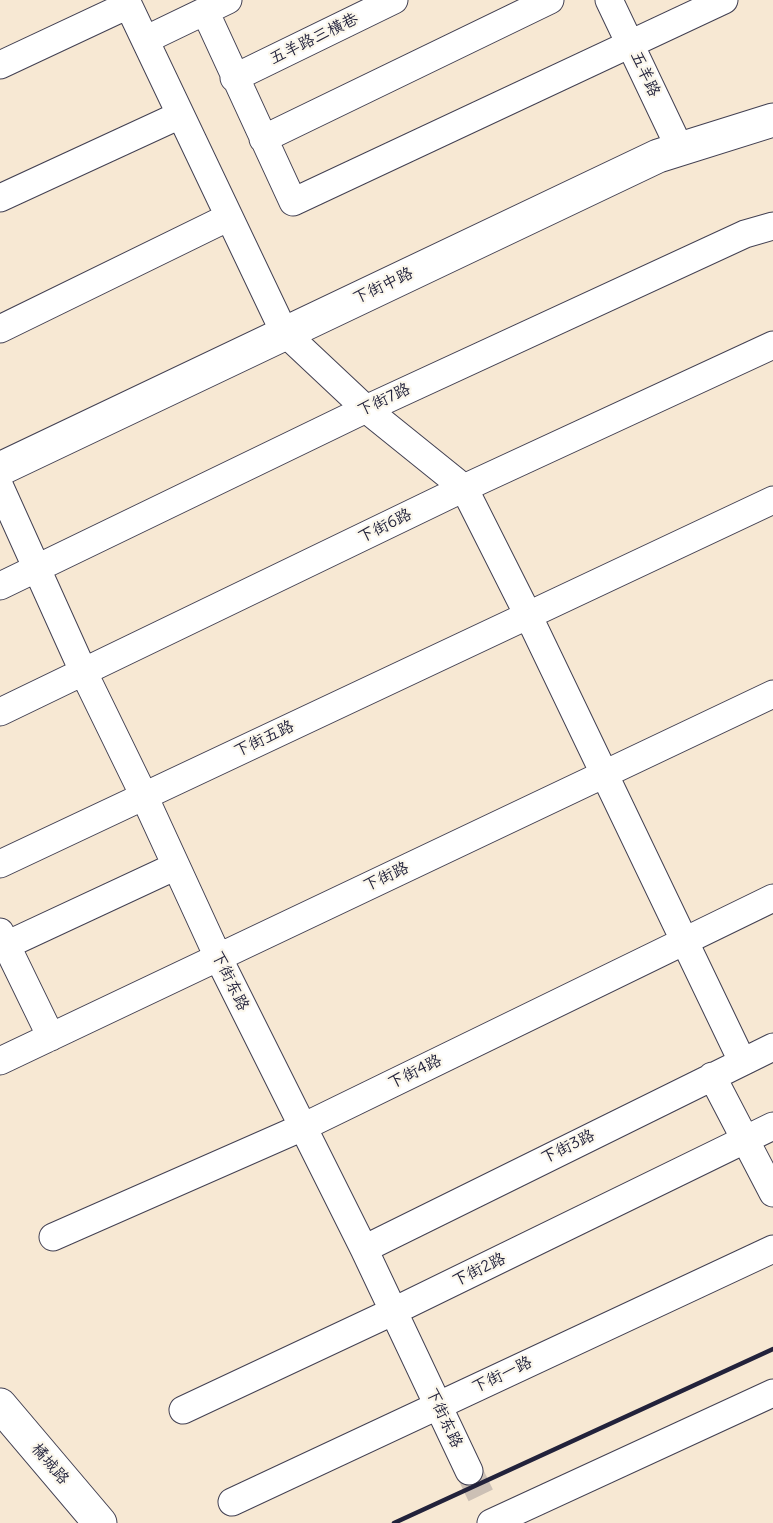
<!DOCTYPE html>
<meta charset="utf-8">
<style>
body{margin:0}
canvas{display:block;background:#f7e8d3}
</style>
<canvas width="773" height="1523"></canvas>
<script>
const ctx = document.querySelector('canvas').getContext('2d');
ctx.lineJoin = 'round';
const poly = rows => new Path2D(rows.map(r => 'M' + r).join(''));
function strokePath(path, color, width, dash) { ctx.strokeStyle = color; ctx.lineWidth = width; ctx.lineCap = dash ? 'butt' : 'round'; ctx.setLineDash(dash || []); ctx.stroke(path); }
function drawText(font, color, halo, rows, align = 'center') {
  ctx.font = font + ' Delius,"LXGW WenKai TC",sans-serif'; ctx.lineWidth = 4.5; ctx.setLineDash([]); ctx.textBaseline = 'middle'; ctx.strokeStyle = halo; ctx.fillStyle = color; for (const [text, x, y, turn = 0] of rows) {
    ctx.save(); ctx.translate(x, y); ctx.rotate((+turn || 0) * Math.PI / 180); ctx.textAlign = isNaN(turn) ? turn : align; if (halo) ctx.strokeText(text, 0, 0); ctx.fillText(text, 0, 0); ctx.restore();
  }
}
const streetTunnel = poly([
 [469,1471,483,1500]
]);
const street = poly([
 [126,0,284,332,366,409,464,488,528,615,742,1061],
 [609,0,680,149],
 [205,11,293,202,724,0],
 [145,40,228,0],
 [0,65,128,5],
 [234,78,394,0],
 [263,139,550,0],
 [0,198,180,115],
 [0,329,229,217],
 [0,487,83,671,144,796,218,957,364,1249,469,1471],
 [0,586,366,409,745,234,773,226],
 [0,712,464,488,773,345],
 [0,864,773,500],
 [0,932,51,1037],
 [0,948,176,866],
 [0,1061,773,694],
 [712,1076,773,1193],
 [53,1237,303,1127,773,898],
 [364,1249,773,1047],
 [183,1410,394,1311,773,1126],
 [232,1502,773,1249],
 [491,1523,773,1393]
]);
const secondary = poly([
 [0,469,658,156,773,120],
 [0,1405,100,1523]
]);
const rail = poly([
 [394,1523,773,1349]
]);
const streetNames = [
 ["五羊路三横巷",314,39,-26],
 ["五羊路",645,74,65],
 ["下街中路",383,286,-25],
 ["下街7路",384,400,-25],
 ["下街6路",385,526,-26],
 ["下街五路",264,739,-25],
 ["下街路",386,877,-25],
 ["下街东路",230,981,64],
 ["下街4路",415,1072,-26],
 ["下街3路",568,1147,-26],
 ["下街2路",479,1270,-26],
 ["下街一路",502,1375,-25],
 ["下街东路",444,1418,65],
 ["橘城路",50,1464,50]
];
strokePath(streetTunnel, '#ccc0b5', 27, [27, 14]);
strokePath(street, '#424052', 29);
strokePath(secondary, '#424052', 35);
strokePath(street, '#fff', 27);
strokePath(secondary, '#fff', 33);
strokePath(rail, '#22223b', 4.5);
drawText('16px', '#22223b', '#fbf7ec', streetNames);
</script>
